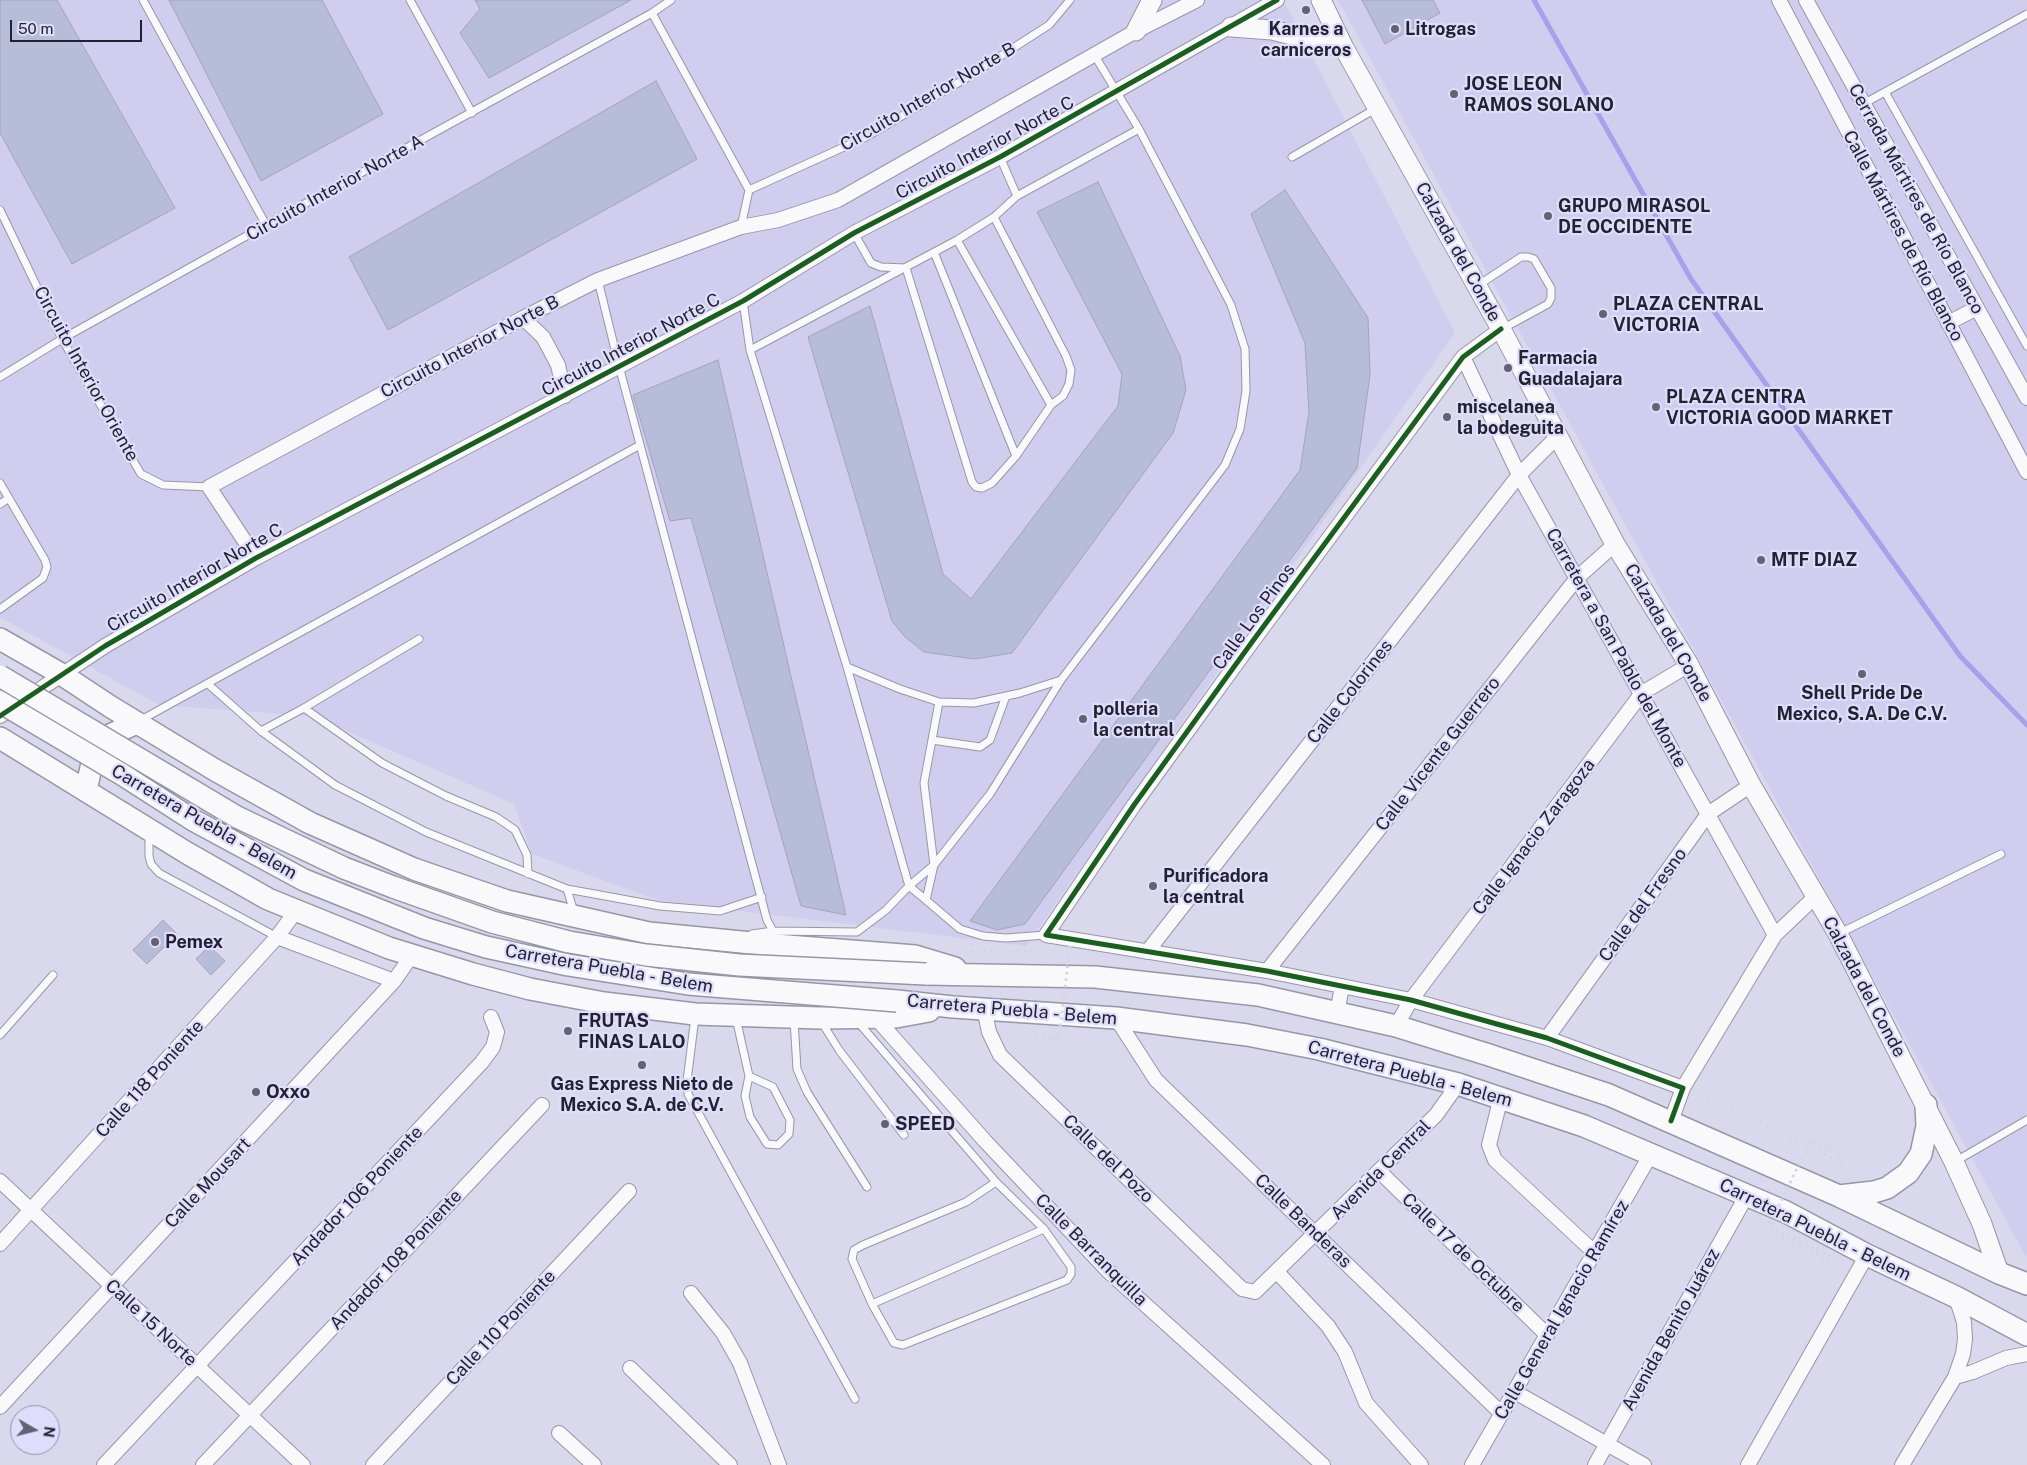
<!DOCTYPE html>
<meta charset="utf-8">
<style>
body{margin:0}
#map{position:relative;width:2027px;height:1465px;overflow:hidden;background:#dad8ed;font-family:"Public Sans",sans-serif}
canvas{display:block}
.north{position:absolute;left:10px;top:1405px;width:50px;height:50px;box-sizing:border-box;background:#dfddfc;border:1px solid #9492aa;border-radius:50%;rotate:98deg;font-size:14px;font-weight:700;line-height:20px;text-align:center;color:#232230}
.north::after{content:'';display:block;margin:auto;width:18px;height:22px;background:#636272;clip-path:polygon(50% 0,100% 100%,50% 72%,0 100%)}
.scale{position:absolute;left:10px;top:20px;width:132px;height:22px;box-sizing:border-box;border:2px solid #232230;border-top:0;padding-left:6px;font-size:15px;line-height:18px;white-space:nowrap;color:#232230;-webkit-text-stroke:4px #dfddfc;paint-order:stroke}
</style>
<div id="map">
<canvas width="2027" height="1465"></canvas>
<div class="north">N</div>
<div class="scale">50 m</div>
</div>
<script>
const ctx = document.querySelector('canvas').getContext('2d');
ctx.lineJoin = 'round';
function paint(path, color) { ctx.fillStyle = color; ctx.fill(path, 'evenodd'); }
const poly = rows => new Path2D(rows.map(r => 'M' + r).join(''));
function strokePath(path, color, width, dash) { ctx.strokeStyle = color; ctx.lineWidth = width; ctx.lineCap = dash ? 'butt' : 'round'; ctx.setLineDash(dash || []); ctx.stroke(path); }
function drawText(font, color, halo, rows, align = 'center') {
  ctx.font = font + ' "Public Sans",sans-serif'; ctx.lineWidth = 4.5; ctx.setLineDash([]); ctx.textBaseline = 'middle'; ctx.strokeStyle = halo; ctx.fillStyle = color; for (const [text, x, y, turn = 0] of rows) {
    ctx.save(); ctx.translate(x, y); ctx.rotate((+turn || 0) * Math.PI / 180); ctx.textAlign = isNaN(turn) ? turn : align; if (halo) ctx.strokeText(text, 0, 0); ctx.fillText(text, 0, 0); ctx.restore();
  }
}
const built = poly([
 [0,0,1283,0,1455,333,1026,946,660,901,532,854,514,804,312,716,159,705,0,617],
 [1338,0,2027,0,2027,1256,2025,1255]
]);
const stream = poly([
 [1534,0,1691,279,1960,656,2027,725]
]);
const building = poly([
 [0,0,57,0,175,208,72,264,0,133,0,0],
 [169,0,322,0,383,114,261,181,169,0],
 [475,0,631,0,489,78,460,33,480,9,475,0],
 [1362,0,1433,0,1440,13,1385,44,1362,0],
 [656,81,697,159,388,330,349,257,656,81],
 [1098,182,1180,356,1186,390,1173,433,1012,653,974,659,924,652,905,637,892,621,808,337,870,306,943,574,971,599,1118,406,1122,374,1037,212,1098,182],
 [1285,190,1368,318,1370,375,1357,468,1025,924,997,930,970,921,1300,470,1309,412,1305,343,1251,214,1285,190],
 [718,360,846,915,801,906,691,518,670,521,633,395,718,360],
 [163,920,177,934,147,964,133,950,163,920],
 [209,946,225,961,211,975,196,959,209,946]
]);
const path = poly([
 [973,944,971,951,1002,951],
 [1011,951,1045,952],
 [1036,1031,1035,1037,1059,1039],
 [1695,1093,1763,1123,1842,1163,1845,1157,1811,1140]
]);
const lane = poly([
 [143,0,266,225],
 [410,0,472,113],
 [652,13,749,190,741,227],
 [1885,92,2027,346],
 [1863,104,2027,14],
 [1000,157,1017,196],
 [1292,157,1377,108],
 [749,190,866,137,968,77,1049,25,1070,0],
 [0,210,62,339,141,474,163,485,209,487],
 [994,217,1066,356,1071,370,1069,384,1063,396,1051,405],
 [854,233,871,263,881,267,906,268,972,482,976,487,982,488,992,483,1016,456,1051,405,957,240],
 [934,252,1016,456],
 [598,280,619,366,767,920,773,931],
 [1477,286,1521,257,1528,257,1534,259,1551,288,1551,298,1548,304,1502,329],
 [743,301,750,350,847,667,900,689,939,702,974,703,1020,693,1061,680],
 [750,350,957,240,994,217,1017,196,1139,129],
 [0,377,62,339,266,225,652,13,671,0],
 [0,483,45,560,47,567,43,578,0,609],
 [0,504,9,498],
 [847,667,909,886,926,900],
 [208,684,261,731,335,785,426,832,567,889,660,906,720,911,762,897],
 [939,702,924,783,934,865,926,900,960,929,983,936,1006,938,1046,935],
 [304,708,382,763,446,796,496,817,515,830,527,855,528,874],
 [141,720,640,445],
 [261,731,304,708,419,639],
 [932,740,980,747,990,740,1006,696],
 [149,833,149,856,151,864,159,873,277,937],
 [567,889,574,912],
 [1840,933,2001,854],
 [752,934,773,931,857,932,886,910,909,886,934,865,990,794,1061,680,1225,465,1240,429,1246,391,1245,349,1231,305,1139,129,1095,56],
 [695,1017,687,1081,688,1094,855,1399],
 [736,1018,749,1076,745,1096,750,1117,767,1144,778,1145,789,1134,790,1120,773,1087,749,1076],
 [794,1020,797,1069,807,1092,867,1187],
 [821,1021,839,1050,904,1135],
 [858,1022,996,1182,1044,1229,1071,1267,1071,1274,1067,1280,903,1345,894,1343,872,1304,852,1259,854,1250,863,1245,966,1202,996,1182],
 [0,1035,53,975],
 [1956,1161,2027,1120],
 [872,1304,1044,1229]
]);
const street = poly([
 [1779,0,2027,472],
 [1806,0,2027,398],
 [523,318,543,337,558,365,565,396],
 [1948,323,1977,308],
 [1501,329,1463,357,1252,642,1134,805,1046,935,1267,971,1411,1000,1547,1038,1683,1088,1671,1121],
 [1463,357,1519,475,1775,935],
 [256,558,209,487,523,318,598,280,741,227,778,220,838,200,1136,31,1197,0],
 [0,716,105,646,256,558,743,301,854,233,1000,157,1277,0],
 [277,937,394,981],
 [1147,952,1519,475,1557,437],
 [1267,971,1577,578,1615,544],
 [984,1008,989,1032,1000,1055,1242,1289,1255,1292,1436,1115,1458,1084],
 [1337,1014,1342,986],
 [875,1017,985,1141,1108,1271,1323,1465],
 [1116,1018,1156,1080,1502,1414],
 [1396,1026,1411,1000,1642,693,1689,665],
 [1547,1038,1708,814,1751,785],
 [1683,1088,1775,935,1816,896],
 [1501,1097,1489,1145,1495,1160,1594,1252],
 [1379,1171,1546,1334],
 [0,1181,303,1465],
 [0,1244,277,937,296,911],
 [1277,1272,1328,1326,1345,1352,1366,1403,1421,1465],
 [691,1293,723,1333,740,1363,779,1465],
 [630,1368,730,1465],
 [1955,1377,1973,1372,2006,1358,2027,1354],
 [1515,1392,1644,1465],
 [0,1407,394,981,412,955],
 [559,1433,594,1465],
 [104,1465,482,1062,493,1047,497,1032,491,1017],
 [203,1465,542,1105],
 [373,1465,629,1191],
 [1472,1465,1651,1154],
 [1595,1465,1747,1195],
 [1748,1465,1867,1255],
 [1902,1465,1955,1377,1963,1354,1965,1339,1964,1322,1956,1297]
]);
const secondary = poly([
 [1321,0,1344,48,1501,329,1615,544,1689,665,1751,785,1838,934,1954,1162,1982,1224,1999,1273],
 [1231,27,1272,30,1344,48],
 [1136,31,1152,0]
]);
const primary = poly([
 [0,639,61,674,111,707,215,770,310,823,414,869,507,901,649,933,762,944,915,956,955,968],
 [0,738,187,853,268,899,389,948,473,974,530,989,604,1003,695,1014,820,1018,896,1017,929,1011],
 [86,790,94,754,101,743,112,734,137,723],
 [926,974,1095,977,1258,995,1396,1026,1489,1055,1609,1095,1839,1196,1999,1273,2027,1284],
 [897,1001,953,1007,1116,1018,1247,1035,1319,1049,1458,1084,1584,1126,1786,1212,1867,1255,1956,1297,2027,1335],
 [1839,1196,1874,1192,1887,1188,1908,1173,1921,1154,1927,1126,1926,1105]
]);
const pathBridge = poly([
 [1059,1039,1070,946],
 [1775,1234,1829,1261,1831,1257,1769,1226,1811,1140]
]);
const primaryBridge = poly([
 [0,676,237,817,344,868,393,887,492,922,569,942,646,955,739,965,926,974],
 [0,702,123,775,193,820,304,880,424,928,486,947,568,965,688,984,897,1001]
]);
const cycleway = poly([
 [1501,329,1463,357,1252,642,1134,805,1046,935,1267,971,1411,1000,1547,1038,1683,1088,1671,1121],
 [0,716,105,646,256,558,743,301,854,233,1000,157,1277,0]
]);
const markers = [
 [1306,10,5,"#636272"],
 [1395,29,5,"#636272"],
 [1454,94,5,"#636272"],
 [1548,216,5,"#636272"],
 [1603,314,5,"#636272"],
 [1508,368,5,"#636272"],
 [1656,407,5,"#636272"],
 [1447,417,5,"#636272"],
 [1761,560,5,"#636272"],
 [1862,674,5,"#636272"],
 [1083,719,5,"#636272"],
 [1153,886,5,"#636272"],
 [155,942,5,"#636272"],
 [568,1031,5,"#636272"],
 [642,1065,5,"#636272"],
 [256,1092,5,"#636272"],
 [885,1124,5,"#636272"]
];
const poiNames = [
 ["Karnes a",1306,29,"center"],
 ["carniceros",1306,50,"center"],
 ["Litrogas",1405,29],
 ["JOSE LEON",1464,84],
 ["RAMOS SOLANO",1464,105],
 ["GRUPO MIRASOL",1558,206],
 ["DE OCCIDENTE",1558,227],
 ["PLAZA CENTRAL",1613,304],
 ["VICTORIA",1613,325],
 ["Farmacia",1518,358],
 ["Guadalajara",1518,379],
 ["PLAZA CENTRA",1666,397],
 ["VICTORIA GOOD MARKET",1666,418],
 ["miscelanea",1457,407],
 ["la bodeguita",1457,428],
 ["MTF DIAZ",1771,560],
 ["Shell Pride De",1862,693,"center"],
 ["Mexico, S.A. De C.V.",1862,714,"center"],
 ["polleria",1093,709],
 ["la central",1093,730],
 ["Purificadora",1163,876],
 ["la central",1163,897],
 ["Pemex",165,942],
 ["FRUTAS",578,1021],
 ["FINAS LALO",578,1042],
 ["Gas Express Nieto de",642,1084,"center"],
 ["Mexico S.A. de C.V.",642,1105,"center"],
 ["Oxxo",266,1092],
 ["SPEED",895,1124]
];
const streetNames = [
 ["Circuito Interior Norte B",928,97,-30],
 ["Circuito Interior Norte C",985,148,-28],
 ["Circuito Interior Norte A",335,188,-29],
 ["Cerrada Mártires de Río Blanco",1916,199,61],
 ["Calle Mártires de Río Blanco",1903,236,62],
 ["Calzada del Conde",1458,252,61],
 ["Circuito Interior Norte C",631,345,-28],
 ["Circuito Interior Norte B",470,347,-28],
 ["Circuito Interior Oriente",86,374,61],
 ["Circuito Interior Norte C",195,578,-30],
 ["Calle Los Pinos",1254,617,-54],
 ["Calzada del Conde",1668,633,60],
 ["Carretera a San Pablo del Monte",1616,648,61],
 ["Calle Colorines",1350,692,-52],
 ["Calle Vicente Guerrero",1438,754,-52],
 ["Carretera Puebla - Belem",204,822,30],
 ["Calle Ignacio Zaragoza",1534,837,-53],
 ["Calle del Fresno",1643,905,-54],
 ["Carretera Puebla - Belem",609,969,10],
 ["Calzada del Conde",1864,987,62],
 ["Carretera Puebla - Belem",1012,1010,5],
 ["Carretera Puebla - Belem",1410,1074,15],
 ["Calle 118 Poniente",150,1079,-48],
 ["Calle del Pozo",1108,1159,44],
 ["Avenida Central",1381,1170,-45],
 ["Calle Mousart",208,1183,-47],
 ["Andador 106 Poniente",357,1196,-47],
 ["Calle Banderas",1303,1221,44],
 ["Carretera Puebla - Belem",1815,1230,26],
 ["Calle Barranquilla",1091,1250,45],
 ["Calle 17 de Octubre",1463,1253,44],
 ["Andador 108 Poniente",396,1260,-47],
 ["Calle General Ignacio Ramírez",1562,1310,-60],
 ["Calle 15 Norte",151,1323,43],
 ["Calle 110 Poniente",501,1328,-47],
 ["Avenida Benito Juárez",1671,1330,-61]
];
paint(built, '#d0cdef');
strokePath(stream, '#a9a0eb', 5);
paint(building, '#b7bcd8');
strokePath(building, '#a4a5b5', 1);
strokePath(lane, '#9796a6', 9);
strokePath(street, '#9796a6', 16);
strokePath(secondary, '#9796a6', 21);
strokePath(primary, '#9796a6', 24);
strokePath(path, '#d6d5dc', 3, [2.5, 4]);
strokePath(lane, '#f9f9fc', 7);
strokePath(street, '#f9f9fc', 14);
strokePath(secondary, '#f9f9fc', 19);
strokePath(primary, '#f9f9fc', 21);
strokePath(primaryBridge, '#9796a6', 24, []);
strokePath(pathBridge, '#d6d5dc', 3, [2.5, 4]);
strokePath(primaryBridge, '#f9f9fc', 21);
strokePath(cycleway, '#1b5e20', 5);
for (const [x, y, r, color] of markers) { const dot = new Path2D(); dot.arc(x, y, r, 0, 2 * Math.PI); ctx.fillStyle = color; ctx.fill(dot); strokePath(dot, '#dfddfc', 2); }
drawText('bold 18px', '#232230', '#dfddfc', poiNames, 'left');
drawText('18px', '#232230', '#dfddfc', streetNames);
</script>
